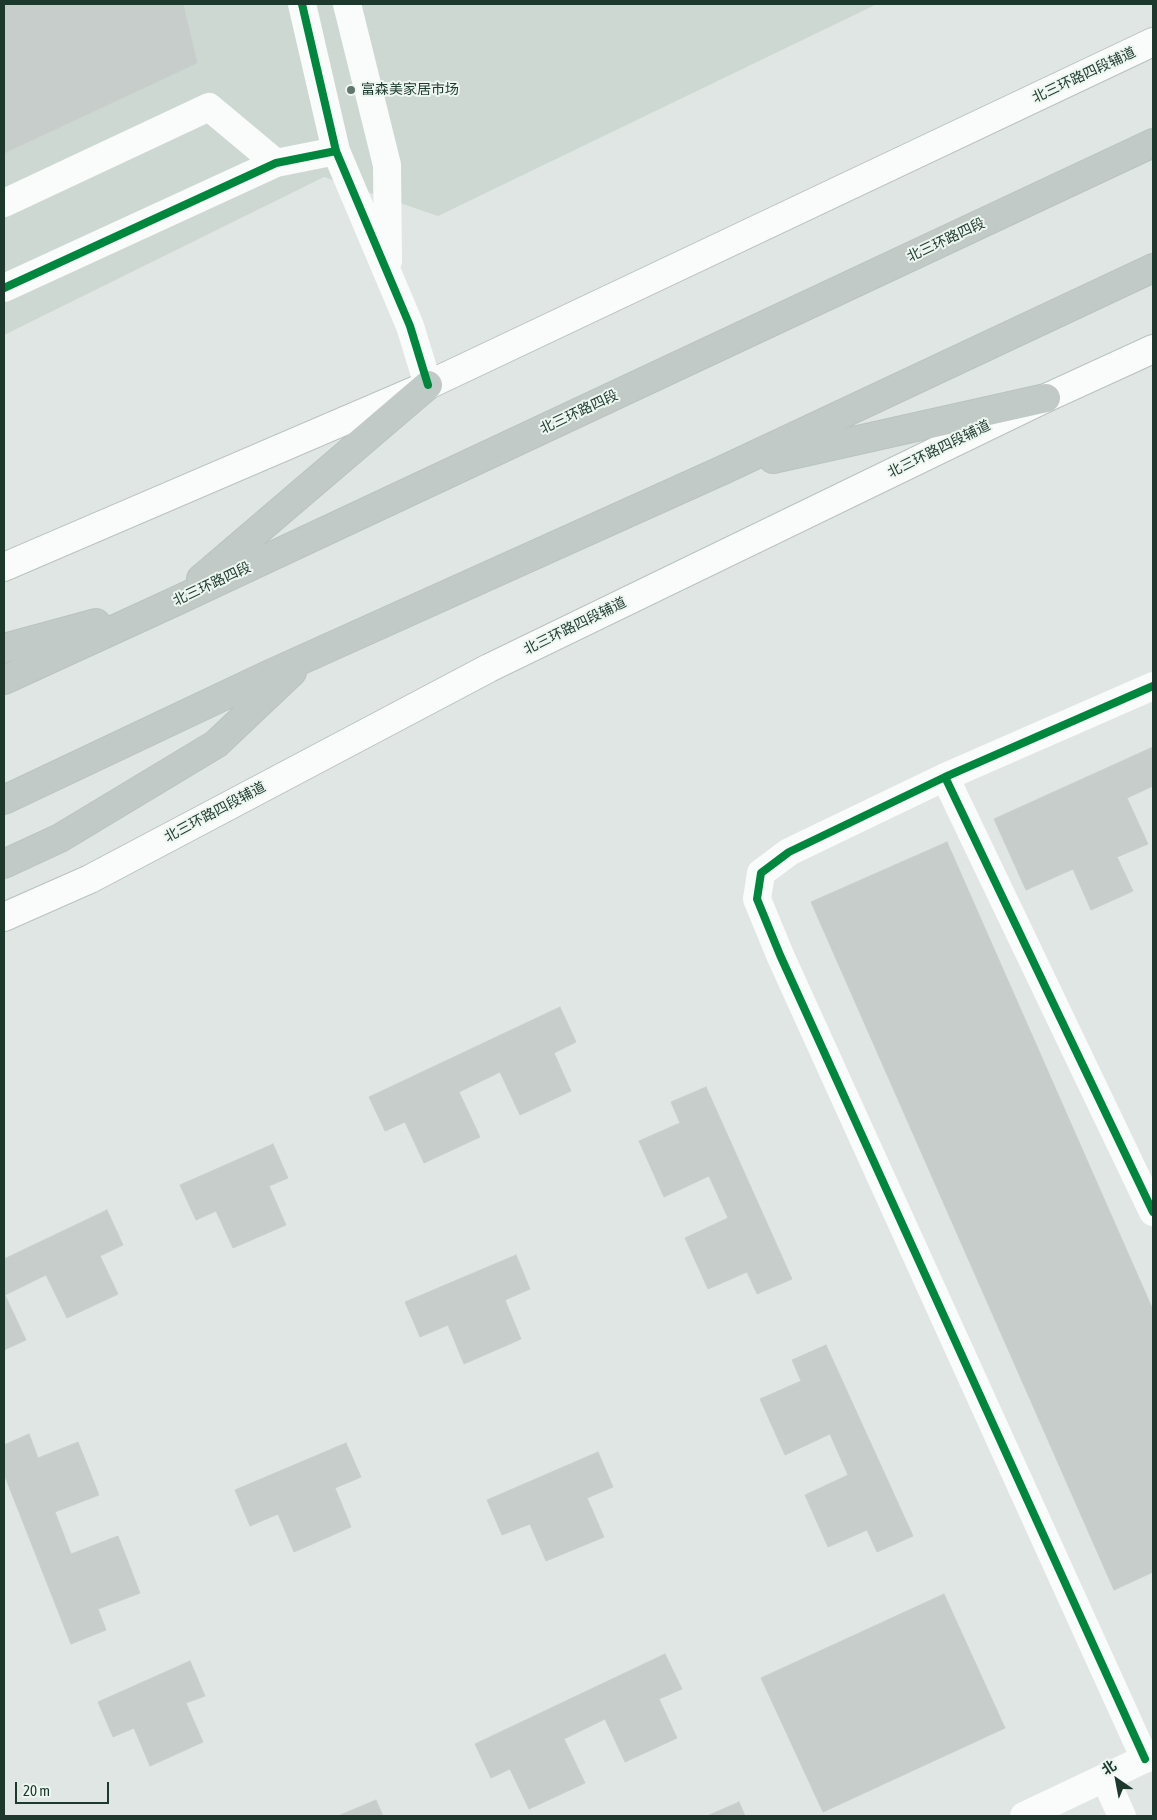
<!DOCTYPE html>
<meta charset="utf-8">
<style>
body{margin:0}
#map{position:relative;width:1157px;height:1820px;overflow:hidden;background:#e0e6e3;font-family:"Asap Condensed","Noto Sans SC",sans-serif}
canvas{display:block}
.frame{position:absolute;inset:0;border:5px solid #1d392e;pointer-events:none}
.north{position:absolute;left:1092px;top:1755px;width:50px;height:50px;-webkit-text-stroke:4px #edf6f0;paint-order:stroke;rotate:327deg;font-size:14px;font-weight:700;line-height:20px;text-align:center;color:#1d392e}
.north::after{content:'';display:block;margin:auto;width:18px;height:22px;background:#1d392e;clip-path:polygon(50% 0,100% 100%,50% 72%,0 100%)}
.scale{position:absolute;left:15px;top:1782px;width:94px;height:22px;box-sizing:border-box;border:2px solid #1d392e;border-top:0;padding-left:6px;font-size:15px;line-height:18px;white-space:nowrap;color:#1d392e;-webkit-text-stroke:4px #edf6f0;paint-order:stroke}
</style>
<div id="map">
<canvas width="1157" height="1820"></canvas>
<div class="frame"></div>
<div class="north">北</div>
<div class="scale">20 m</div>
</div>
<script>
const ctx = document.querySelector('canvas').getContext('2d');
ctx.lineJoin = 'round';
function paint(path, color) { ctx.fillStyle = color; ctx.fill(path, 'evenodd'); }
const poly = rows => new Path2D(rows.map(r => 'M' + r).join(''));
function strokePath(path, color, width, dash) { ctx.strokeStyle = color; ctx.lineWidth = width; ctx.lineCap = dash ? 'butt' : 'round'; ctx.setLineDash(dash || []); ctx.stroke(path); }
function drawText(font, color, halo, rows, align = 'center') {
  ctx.font = font + ' "Asap Condensed","Noto Sans SC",sans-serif'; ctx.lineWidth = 4; ctx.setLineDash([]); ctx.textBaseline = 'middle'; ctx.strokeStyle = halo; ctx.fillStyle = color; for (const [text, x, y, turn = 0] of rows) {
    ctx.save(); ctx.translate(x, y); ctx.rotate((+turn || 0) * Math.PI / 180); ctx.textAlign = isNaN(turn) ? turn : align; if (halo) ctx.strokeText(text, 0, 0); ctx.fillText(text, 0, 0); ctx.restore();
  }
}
const built = poly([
 [4,4,877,4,438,216,324,177,4,335]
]);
const building = poly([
 [4,4,183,4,197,63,4,153,4,4],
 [1153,747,1153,786,1127,798,1148,844,1117,857,1133,891,1091,910,1073,869,1026,890,994,819,1153,747],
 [947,842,1153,1310,1153,1572,1114,1590,811,902,947,842],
 [560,1007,576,1042,554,1053,571,1091,520,1115,500,1072,459,1092,480,1137,424,1163,405,1122,385,1131,369,1097,560,1007],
 [706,1087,792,1279,757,1294,747,1272,708,1289,685,1238,728,1218,709,1176,664,1197,639,1141,680,1123,671,1102,706,1087],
 [273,1144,288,1178,269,1186,286,1225,233,1248,216,1211,196,1220,180,1185,273,1144],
 [107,1210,123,1245,100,1256,118,1294,67,1318,46,1275,5,1295,26,1340,4,1350,4,1259,107,1210],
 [516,1255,530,1289,505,1300,521,1339,464,1364,448,1325,420,1337,405,1302,516,1255],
 [826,1345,913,1536,877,1552,867,1530,828,1547,805,1495,848,1475,830,1434,785,1455,760,1399,801,1381,792,1360,826,1345],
 [29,1434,38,1458,78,1442,99,1495,55,1512,71,1554,118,1536,140,1593,98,1609,106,1630,71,1644,4,1474,4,1445,29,1434],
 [346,1443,361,1477,335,1488,351,1527,294,1552,278,1514,250,1526,235,1490,346,1443],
 [598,1452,613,1487,587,1498,604,1537,546,1561,530,1524,502,1535,487,1500,598,1452],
 [944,1594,1005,1728,823,1812,761,1678,944,1594],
 [665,1654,682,1689,659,1699,677,1738,625,1762,605,1719,564,1739,585,1783,529,1809,510,1769,491,1778,475,1744,665,1654],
 [190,1661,205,1696,186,1703,203,1742,150,1766,134,1728,113,1737,98,1702,190,1661],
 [376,1800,383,1816,338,1816,376,1800],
 [739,1802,745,1816,707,1816,739,1802]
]);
const minor = poly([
 [302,4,336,151,410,326,428,385],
 [347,4,387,165,388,261],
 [4,203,209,107,276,163],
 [4,288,276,163,336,151],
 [945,777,1153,1212],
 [1145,1759,780,955,757,899,761,873,789,852,945,777,1153,686],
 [1105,1779,1122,1816],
 [1024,1816,1153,1755]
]);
const secondary = poly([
 [4,567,428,385,1153,42],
 [4,917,90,879,489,668,1046,398,1153,349]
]);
const trunk = poly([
 [773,459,1046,398],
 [201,579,428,385],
 [4,648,96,623],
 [4,680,174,602,1153,143],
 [4,800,268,675,723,470,1153,268],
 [4,864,60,838,216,744,292,672]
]);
const cycleway = poly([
 [302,4,336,151,410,326,428,385],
 [4,288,276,163,336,151],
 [945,777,1153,1212],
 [1145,1759,780,955,757,899,761,873,789,852,945,777,1153,686]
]);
const markers = [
 [351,90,5,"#61766d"]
];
const streetNames = [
 ["北三环路四段辅道",1084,75,-25],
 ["北三环路四段",946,240,-25],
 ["北三环路四段",579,412,-25],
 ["北三环路四段辅道",939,449,-26],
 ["北三环路四段",212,584,-25],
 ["北三环路四段辅道",575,626,-26],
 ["北三环路四段辅道",215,812,-28]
];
const poiNames = [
 ["富森美家居市场",361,90]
];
paint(built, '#cdd8d2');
paint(building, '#c7cdca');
strokePath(building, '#c9cfcc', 1);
strokePath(secondary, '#b9c3be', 30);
strokePath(trunk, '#bac3bf', 30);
strokePath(minor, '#fafbfb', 28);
strokePath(secondary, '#fafbfb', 28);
strokePath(trunk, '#c2cac7', 28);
strokePath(cycleway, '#00873e', 8);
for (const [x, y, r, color] of markers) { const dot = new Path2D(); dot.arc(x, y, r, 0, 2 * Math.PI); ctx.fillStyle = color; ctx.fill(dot); strokePath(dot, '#edf6f0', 2); }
drawText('14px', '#1d392e', '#edf6f0', streetNames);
drawText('14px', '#1d392e', '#edf6f0', poiNames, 'left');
</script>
